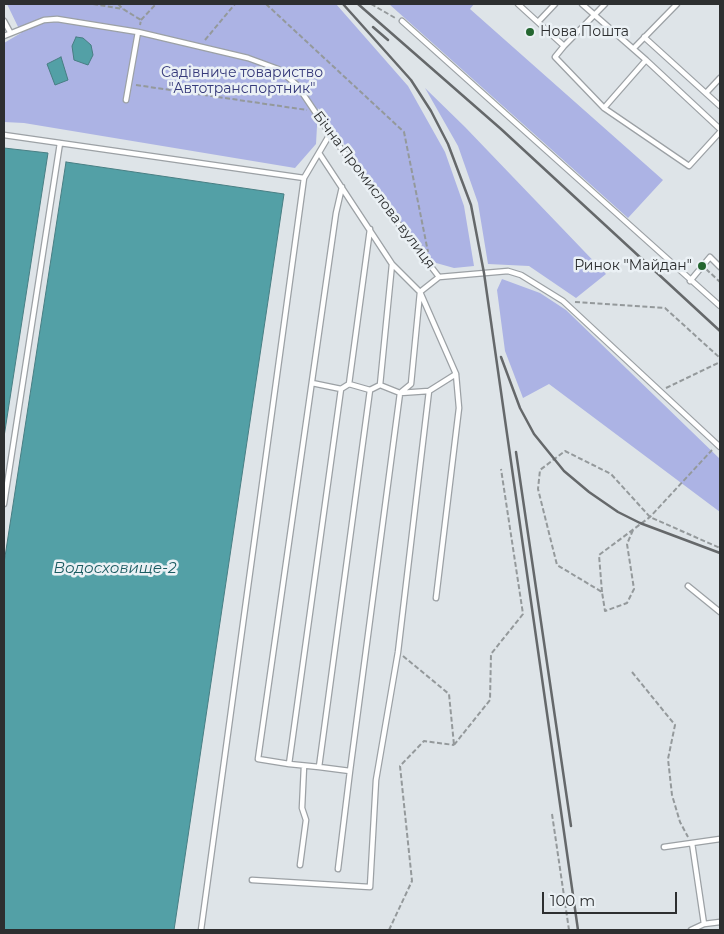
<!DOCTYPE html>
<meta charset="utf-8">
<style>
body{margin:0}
#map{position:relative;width:724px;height:934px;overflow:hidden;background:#dee4e8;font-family:Montserrat,sans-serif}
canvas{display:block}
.frame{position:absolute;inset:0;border:5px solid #2d2f30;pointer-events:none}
.scale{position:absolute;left:542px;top:892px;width:135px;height:22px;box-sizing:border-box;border:2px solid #2d2f30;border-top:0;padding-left:6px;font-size:15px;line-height:18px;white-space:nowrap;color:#2d2f30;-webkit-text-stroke:4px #ebf1f5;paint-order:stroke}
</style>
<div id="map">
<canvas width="724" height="934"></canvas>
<div class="frame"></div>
<div class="scale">100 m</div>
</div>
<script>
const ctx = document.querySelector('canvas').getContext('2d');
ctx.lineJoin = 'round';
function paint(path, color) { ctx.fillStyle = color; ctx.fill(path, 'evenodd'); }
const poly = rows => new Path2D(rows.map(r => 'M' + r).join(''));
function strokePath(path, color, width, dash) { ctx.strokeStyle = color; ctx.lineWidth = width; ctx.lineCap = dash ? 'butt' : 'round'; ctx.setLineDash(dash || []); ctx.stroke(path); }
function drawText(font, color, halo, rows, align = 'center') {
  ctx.font = font + ' Montserrat,sans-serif'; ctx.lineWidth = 5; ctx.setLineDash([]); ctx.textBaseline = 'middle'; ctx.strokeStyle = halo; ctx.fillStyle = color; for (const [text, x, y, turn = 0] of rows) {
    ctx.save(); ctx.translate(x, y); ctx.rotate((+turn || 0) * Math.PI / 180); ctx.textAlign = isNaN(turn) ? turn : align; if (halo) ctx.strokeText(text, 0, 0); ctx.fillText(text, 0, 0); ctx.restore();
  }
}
const green = poly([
 [7,4,336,4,408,86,445,152,464,206,474,266,454,268,429,261,318,108,316,144,295,168,24,123,4,122,4,43,21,33],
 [389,4,474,4,470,9,663,180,628,218],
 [425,88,465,127,606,274,576,298,529,266,488,264,478,203,458,146],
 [502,279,540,293,566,310,720,459,720,512,549,384,523,398,505,351,497,290]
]);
const water = poly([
 [76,37,83,38,91,45,93,55,88,65,74,60,72,46,76,37],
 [61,57,68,80,55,85,47,64,61,57],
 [4,148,48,153,4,437,4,148],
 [66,162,284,194,174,930,4,930,4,563,66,162]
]);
const path = poly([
 [93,4,123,9],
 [118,4,123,9,141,20,140,25],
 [266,4,404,132,428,252],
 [371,4,397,19],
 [141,20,156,4],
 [205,40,235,4],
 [136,85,307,110],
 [706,269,720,282],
 [575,302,665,308,720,358],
 [666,388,720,362],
 [633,530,627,544,634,589,627,603,605,611,602,592,557,565,538,489,540,470,565,451,611,474,650,517,720,548],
 [602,592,599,555,650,517,712,450],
 [403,656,449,694,454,745],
 [632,672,675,725,668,759,672,795,680,822,688,837],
 [454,745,490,700,491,654,523,614,501,469],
 [552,814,569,930],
 [389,930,412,881,400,766,424,741,454,745]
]);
const lane = poly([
 [518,4,564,46,605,4],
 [582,4,646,60,604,108],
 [4,21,10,32],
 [402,21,720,306],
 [538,22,555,4],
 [4,36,44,20,57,19,138,32,248,58,278,69,297,85,330,134,439,277],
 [644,37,720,106],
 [564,46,555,57,604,108,689,166,720,132],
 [634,48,677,4],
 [646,60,720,129],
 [706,93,720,78],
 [126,100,138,32],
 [4,135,304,178],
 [319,153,392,264,380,385],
 [392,264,420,292,456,374,459,408,436,598],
 [690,281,710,257,720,267],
 [349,384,370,229],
 [341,389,289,764,258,759,336,213,342,187],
 [370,390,319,767,350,771,400,393,411,384,420,292,439,277,508,271,521,275,563,301,720,447],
 [429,391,456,374],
 [4,504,60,143],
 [688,586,720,612],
 [289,764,319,767],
 [720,839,692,843,704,924,720,922],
 [664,847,692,843],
 [300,865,306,820,302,808,304,766],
 [338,869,350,771],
 [252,880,370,887,376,780,398,652,429,391,400,393,380,385,370,390,349,384,341,389,312,383],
 [201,930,304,178,330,134],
 [691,930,704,924]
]);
const rail = poly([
 [343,4,411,80,431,111,448,144,471,205,484,273,578,930],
 [358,4,501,129,720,331],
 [373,27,388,40],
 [501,357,520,408,534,434,564,471,589,492,618,512,640,523,720,553],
 [516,452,571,826]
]);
const markers = [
 [530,32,5,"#246630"],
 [702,266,5,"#246630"]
];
const poiNames = [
 ["Нова Пошта",540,32],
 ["Ринок \"Майдан\"",692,266,"right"]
];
const parkNames = [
 ["Садівниче товариство",242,73],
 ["\"Автотранспортник\"",242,89]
];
const streetNames = [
 ["Бічна Промислова вулиця",374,190,53]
];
const waterNames = [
 ["Водосховище-2",115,569]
];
paint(green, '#acb3e4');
paint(water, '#53a0a6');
strokePath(water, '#487e83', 1);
strokePath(lane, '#9ca1a5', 7);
strokePath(path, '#94999b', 2, [5, 2.5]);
strokePath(lane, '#fff', 4.5);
strokePath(rail, '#65686a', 2.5);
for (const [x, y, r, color] of markers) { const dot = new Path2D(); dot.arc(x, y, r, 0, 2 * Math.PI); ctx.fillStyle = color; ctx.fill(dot); strokePath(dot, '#ebf1f5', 2); }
drawText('14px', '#2d2f30', '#ebf1f5', poiNames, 'left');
drawText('14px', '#363a7a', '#ebf1f5', parkNames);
drawText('14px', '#2d2f30', '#ebf1f5', streetNames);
drawText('italic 15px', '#1a5b61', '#ebf1f5', waterNames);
</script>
